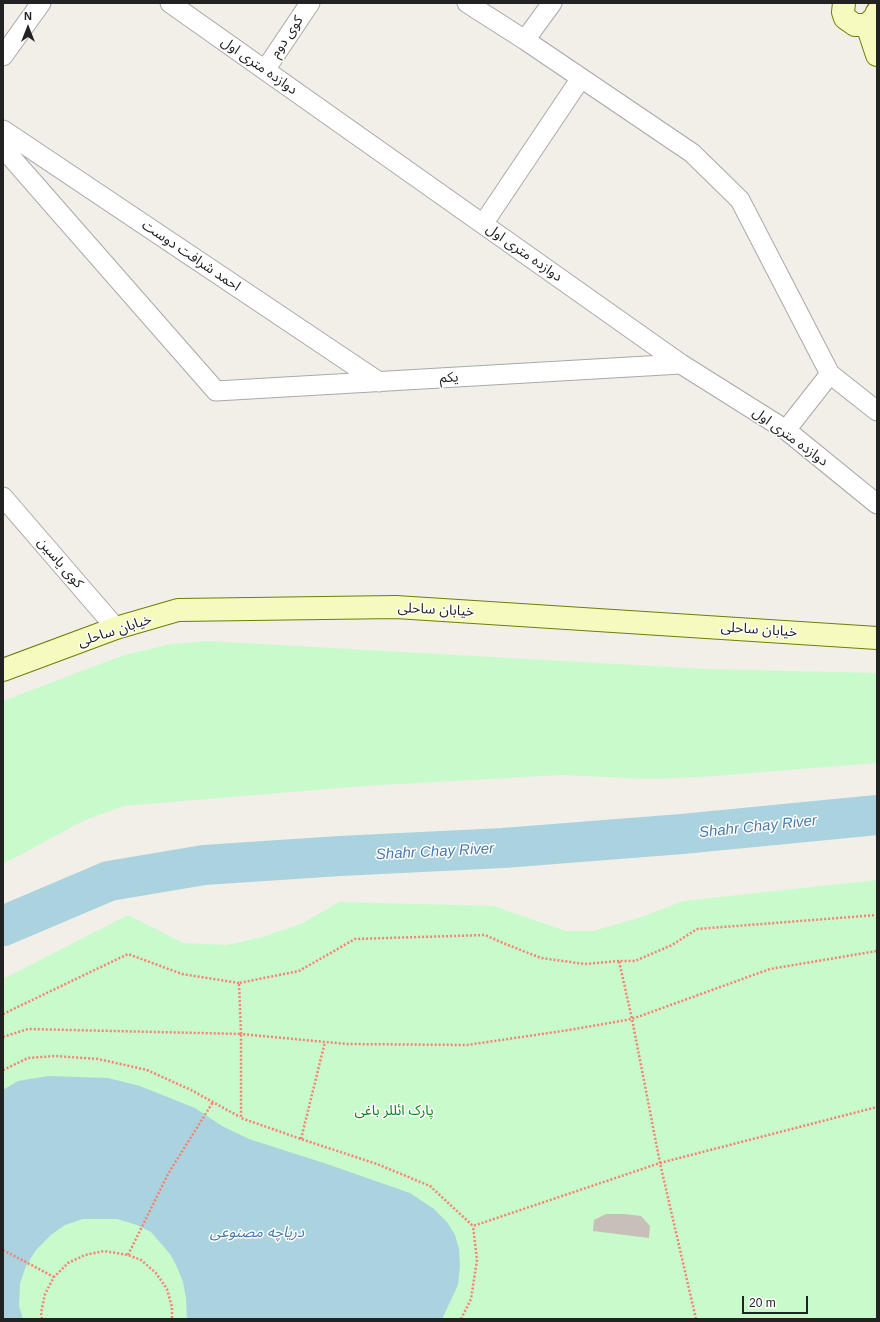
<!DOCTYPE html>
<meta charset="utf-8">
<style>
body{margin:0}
#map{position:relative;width:880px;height:1322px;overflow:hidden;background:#f2efe9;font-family:Arial,sans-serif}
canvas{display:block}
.frame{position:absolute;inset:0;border:4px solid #222;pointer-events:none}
.north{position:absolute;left:8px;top:8px;width:40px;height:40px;-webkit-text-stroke:3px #fff;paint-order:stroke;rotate:0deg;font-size:11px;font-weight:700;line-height:16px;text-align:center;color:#222}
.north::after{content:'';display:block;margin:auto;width:14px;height:18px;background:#222;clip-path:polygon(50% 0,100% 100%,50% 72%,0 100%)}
.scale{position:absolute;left:742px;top:1296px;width:66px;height:18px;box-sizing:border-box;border:2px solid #222;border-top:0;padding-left:5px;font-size:12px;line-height:14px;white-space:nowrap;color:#222;-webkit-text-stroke:3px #fff;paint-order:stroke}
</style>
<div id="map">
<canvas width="880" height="1322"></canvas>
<div class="frame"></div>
<div class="north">N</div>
<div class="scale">20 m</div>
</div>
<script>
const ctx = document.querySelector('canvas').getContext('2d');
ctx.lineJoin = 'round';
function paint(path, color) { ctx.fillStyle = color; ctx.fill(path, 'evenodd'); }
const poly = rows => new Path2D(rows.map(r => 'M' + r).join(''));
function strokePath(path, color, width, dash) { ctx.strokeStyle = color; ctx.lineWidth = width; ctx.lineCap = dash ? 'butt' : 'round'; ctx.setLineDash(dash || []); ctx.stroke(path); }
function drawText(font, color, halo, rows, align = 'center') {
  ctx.font = font + ' Arial,"Noto Sans Arabic",sans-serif'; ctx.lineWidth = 3; ctx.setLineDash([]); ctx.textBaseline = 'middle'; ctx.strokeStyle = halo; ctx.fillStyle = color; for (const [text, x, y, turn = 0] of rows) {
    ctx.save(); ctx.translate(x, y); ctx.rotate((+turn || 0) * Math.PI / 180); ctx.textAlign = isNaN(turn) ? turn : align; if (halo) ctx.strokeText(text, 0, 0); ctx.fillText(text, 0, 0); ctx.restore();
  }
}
const park = poly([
 [207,641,706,669,877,673,877,763,701,777,648,779,561,775,364,786,124,806,85,820,3,864,3,701,124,655,171,644],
 [877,880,877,1319,3,1319,3,979,128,915,183,943,227,945,262,937,303,923,339,902,494,906,566,931,593,931,642,917,683,901]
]);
const water = poly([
 [48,1076,108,1078,140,1086,195,1108,222,1126,249,1139,327,1164,410,1193,434,1209,447,1222,455,1235,459,1249,460,1266,458,1285,442,1319,187,1319,186,1298,183,1282,177,1267,170,1254,151,1232,137,1225,117,1219,83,1219,65,1225,52,1234,36,1250,26,1266,20,1284,19,1306,23,1319,3,1319,3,1090,18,1081]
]);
const river = poly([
 [3,926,109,881,204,865,340,856,503,848,682,834,877,815]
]);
const building = poly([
 [606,1214,624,1214,641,1216,650,1226,649,1238,593,1231,594,1220]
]);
const path = poly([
 [619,961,585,964,541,958,503,943,485,935,355,939,299,971,239,983,241,1034,347,1044,467,1045,569,1030,632,1019,770,969,877,951],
 [3,1014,128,954,182,974,239,983],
 [3,1037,28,1029,241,1034,241,1118,301,1139,377,1164,430,1186,473,1226,660,1163,632,1019,619,961,635,961,672,945,697,929,877,915],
 [3,1070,28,1058,55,1056,98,1059,147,1070,191,1090,240,1117],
 [301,1139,325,1042],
 [3,1250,54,1277],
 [128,1255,168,1174,213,1102],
 [42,1319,41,1313,45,1294,54,1277,68,1263,85,1255,104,1251,128,1255,141,1260,156,1273,167,1289,172,1307,172,1319],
 [461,1319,471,1299,477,1260,473,1226],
 [696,1319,660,1163,877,1107]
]);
const street = poly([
 [170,3,681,364,786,430,877,504],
 [467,3,525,40,692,153,740,200,830,374,877,411],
 [525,40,552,3],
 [3,56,41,3],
 [265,70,310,3],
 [3,130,379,382],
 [3,148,216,391,681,364],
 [483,224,581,78],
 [786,430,830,374],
 [3,497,116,628]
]);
const secondary = poly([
 [844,3,843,12,845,18,855,25,867,25,875,17,877,12],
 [867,25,877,55],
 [3,670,116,628,178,610,396,607,877,638]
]);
const streetNames = [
 ["کوی دوم",287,37,-56],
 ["دوازده متری اول",259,66,35],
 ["دوازده متری اول",524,253,35],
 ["احمد شرافت دوست",191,256,34],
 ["یکم",449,378,-3],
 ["دوازده متری اول",790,437,36],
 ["کوی یاسین",60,563,49],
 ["خیابان ساحلی",436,610,3],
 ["خیابان ساحلی",759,630,4],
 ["خیابان ساحلی",115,631,-18]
];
const parkNames = [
 ["پارک ائللر باغی",394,1111]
];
const waterNames = [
 ["Shahr Chay River",758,827,-6],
 ["Shahr Chay River",435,852,-3],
 ["دریاچه مصنوعی",257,1233]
];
paint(park, '#c8facc');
paint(water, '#aad3df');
strokePath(river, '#aad3df', 40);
paint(building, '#c7bfb8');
strokePath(street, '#a9a9a9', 21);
strokePath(secondary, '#707d05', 24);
strokePath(path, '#fa8072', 2.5, [2, 2]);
strokePath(street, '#fff', 19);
strokePath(secondary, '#f7fabf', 22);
drawText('14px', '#222', '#fff', streetNames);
drawText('14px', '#0c8416', '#fff', parkNames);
drawText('italic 15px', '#4a7aab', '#fff', waterNames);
</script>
